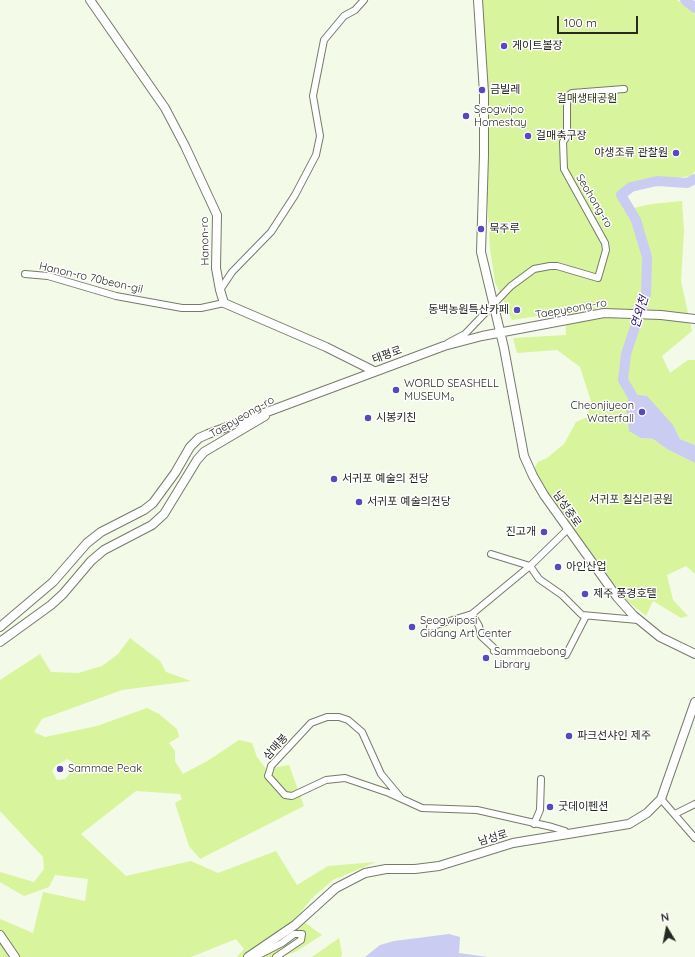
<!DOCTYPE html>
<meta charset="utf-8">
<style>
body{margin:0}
#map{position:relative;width:695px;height:957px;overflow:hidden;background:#f4fae8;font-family:Quicksand,sans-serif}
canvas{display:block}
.north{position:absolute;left:647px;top:909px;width:40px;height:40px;-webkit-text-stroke:3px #fff;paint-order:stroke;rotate:350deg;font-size:11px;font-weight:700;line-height:16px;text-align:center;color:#262822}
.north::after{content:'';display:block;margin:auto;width:14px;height:18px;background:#262822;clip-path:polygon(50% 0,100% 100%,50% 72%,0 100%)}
.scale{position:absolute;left:557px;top:16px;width:81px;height:18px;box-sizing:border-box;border:2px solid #262822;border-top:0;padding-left:5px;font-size:12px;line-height:14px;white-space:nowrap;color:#262822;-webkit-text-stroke:3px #fff;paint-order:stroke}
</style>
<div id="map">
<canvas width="695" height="957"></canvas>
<div class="north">N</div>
<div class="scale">100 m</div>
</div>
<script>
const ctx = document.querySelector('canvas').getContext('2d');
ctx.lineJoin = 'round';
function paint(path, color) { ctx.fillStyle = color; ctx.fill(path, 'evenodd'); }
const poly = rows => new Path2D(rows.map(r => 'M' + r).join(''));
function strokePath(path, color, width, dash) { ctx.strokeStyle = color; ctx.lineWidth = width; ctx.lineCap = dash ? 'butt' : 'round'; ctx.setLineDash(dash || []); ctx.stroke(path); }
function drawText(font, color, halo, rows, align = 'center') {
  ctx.font = font + ' Quicksand,"Noto Sans KR",sans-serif'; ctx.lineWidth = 3; ctx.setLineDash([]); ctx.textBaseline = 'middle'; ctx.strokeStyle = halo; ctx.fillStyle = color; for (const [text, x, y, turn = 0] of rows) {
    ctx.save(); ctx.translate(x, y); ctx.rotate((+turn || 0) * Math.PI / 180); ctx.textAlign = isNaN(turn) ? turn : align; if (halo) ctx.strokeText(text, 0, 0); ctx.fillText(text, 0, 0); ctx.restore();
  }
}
const green = poly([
 [481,0,677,0,691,9,695,14,695,171,691,176,643,182,618,193,624,210,652,204,682,201,684,231,681,281,692,331,662,356,670,373,688,360,695,360,695,445,680,439,673,425,641,438,653,439,667,449,695,463,695,574,686,566,667,575,673,600,688,616,681,618,653,601,646,616,627,601,532,473,538,462,547,458,564,444,576,422,587,417,591,401,580,367,557,350,517,353,513,338,566,335,565,312,512,320,495,282,490,249,487,196,489,118],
 [130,638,160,661,166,672,191,681,122,690,42,719,34,732,45,737,97,726,147,708,159,714,177,729,179,737,169,743,175,751,175,761,183,774,209,760,239,740,252,743,257,757,266,769,289,765,304,806,200,859,189,846,175,803,182,799,180,794,136,791,81,834,126,876,191,861,218,873,276,851,297,885,328,866,376,862,333,880,312,898,297,917,322,935,295,952,280,957,237,957,244,949,236,939,191,957,0,957,0,919,33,933,43,892,85,901,88,879,55,875,49,887,24,896,0,882,0,872,34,882,44,869,43,857,0,811,0,680,40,654,51,672,78,673,102,666,118,654],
 [67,759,72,762,75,768,65,779,57,780,52,771,55,766],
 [339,938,342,954,341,957,312,957]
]);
const water = poly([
 [630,394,647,396,673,425,680,439,695,445,695,463,667,449,653,439,641,438,629,431,626,407],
 [449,934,460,937,459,953,488,957,365,957,380,945,394,941]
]);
const river = poly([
 [685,0,695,8],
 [637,404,623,380,626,354,646,294,647,257,636,220,621,195,631,187,657,181,687,183,695,179]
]);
const minor = poly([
 [25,274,48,276,116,296,182,308,201,308,224,303],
 [220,290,232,272,271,232,295,195,316,155,320,136,313,96,324,40,344,16,355,10,364,0],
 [448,343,465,334,511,286,534,269,550,266,557,266,598,278,606,250,605,243,564,169,563,142,567,136,567,105,568,96,572,93,624,89],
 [491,554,530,566,539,579,562,595,582,615,638,620],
 [472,614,479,626,481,636,495,649,494,651],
 [430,627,472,614,530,566,568,529],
 [566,655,586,616],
 [401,798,381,774,362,732,348,720,339,717,327,717,311,723,271,766,270,770,268,776,285,795,292,796,326,780,345,778,389,793,422,808,477,810,552,827,565,831,565,834],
 [661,799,695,838],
 [675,814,695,804],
 [534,824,540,810,541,779],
 [255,957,282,943,294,934,302,934,301,940,276,957]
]);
const tertiary = poly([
 [90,0,165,108,185,146,217,215,216,268,220,290,224,303,326,347,374,371],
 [478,0,484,93,484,155,481,252,504,348,524,456,533,476,544,495,617,597,633,615,660,637,695,654],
 [0,627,53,582,87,543,101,532,144,510,153,503,175,473,190,447,199,438,208,434,444,346,482,336,604,313,661,315,695,319],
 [0,642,51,605,63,594,91,561,104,550,152,525,164,514,197,460,204,452,265,416],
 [0,935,15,957],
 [248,957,295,925,336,888,365,873,386,869,415,869,439,866,513,843,629,824,647,813,661,799,695,702]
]);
const markers = [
 [504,46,4,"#5948c0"],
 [482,90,4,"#5948c0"],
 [466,116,4,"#5948c0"],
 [528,136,4,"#5948c0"],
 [676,153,4,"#5948c0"],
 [481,229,4,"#5948c0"],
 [517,310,4,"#5948c0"],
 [396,390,4,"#5948c0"],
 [642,412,4,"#5948c0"],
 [368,418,4,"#5948c0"],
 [334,479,4,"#5948c0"],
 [359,502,4,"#5948c0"],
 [544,532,4,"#5948c0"],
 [558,567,4,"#5948c0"],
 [585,594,4,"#5948c0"],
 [412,627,4,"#5948c0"],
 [486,658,4,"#5948c0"],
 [569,736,4,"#5948c0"],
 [60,769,4,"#5948c0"],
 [550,807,4,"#5948c0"]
];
const poiNames = [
 ["게이트볼장",512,46],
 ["금빌레",490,90],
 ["Seogwipo",474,110],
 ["Homestay",474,123],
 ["걸매축구장",536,136],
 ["야생조류 관찰원",668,153,"right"],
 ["묵주루",489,229],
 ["동백농원특산카페",509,310,"right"],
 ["WORLD SEASHELL",404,384],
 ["MUSEUM。",404,397],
 ["Cheonjiyeon",634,406,"right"],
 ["Waterfall",634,419,"right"],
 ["시봉키친",376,418],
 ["서귀포 예술의 전당",342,479],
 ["서귀포 예술의전당",367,502],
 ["진고개",536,532,"right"],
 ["아인산업",566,567],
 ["제주 풍경호텔",593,594],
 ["Seogwiposi",420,621],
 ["Gidang Art Center",420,634],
 ["Sammaebong",494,652],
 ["Library",494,665],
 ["파크선샤인 제주",577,736],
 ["Sammae Peak",68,769],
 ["굿데이펜션",558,807]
];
const parkNames = [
 ["걸매생태공원",587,99],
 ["서귀포 칠십리공원",631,500]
];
const streetNames = [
 ["Seohong-ro",594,201,59],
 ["Hanon-ro",205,241,-91],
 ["Hanon-ro 70beon-gil",91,278,13],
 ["Taepyeong-ro",571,309,-10],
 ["태평로",387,355,-20],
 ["Taepyeong-ro",242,417,-30],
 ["남성중로",567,509,55],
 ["삼매봉",276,747,-48],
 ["남성로",493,838,-17]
];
const waterNames = [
 ["연외천",640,312,-73]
];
paint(green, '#d8f49c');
paint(water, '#cbccf1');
strokePath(river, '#cbccf1', 10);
strokePath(minor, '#757b6b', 8);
strokePath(tertiary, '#757b6b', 10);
strokePath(minor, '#fff', 6);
strokePath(tertiary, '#fff', 8);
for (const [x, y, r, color] of markers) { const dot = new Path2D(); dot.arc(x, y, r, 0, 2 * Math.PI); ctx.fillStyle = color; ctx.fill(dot); strokePath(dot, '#fff', 1.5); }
drawText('11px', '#262822', '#fff', poiNames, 'left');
drawText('11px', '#2d3810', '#fff', parkNames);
drawText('11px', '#262822', '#fff', streetNames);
drawText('italic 12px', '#2b0e76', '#fff', waterNames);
</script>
